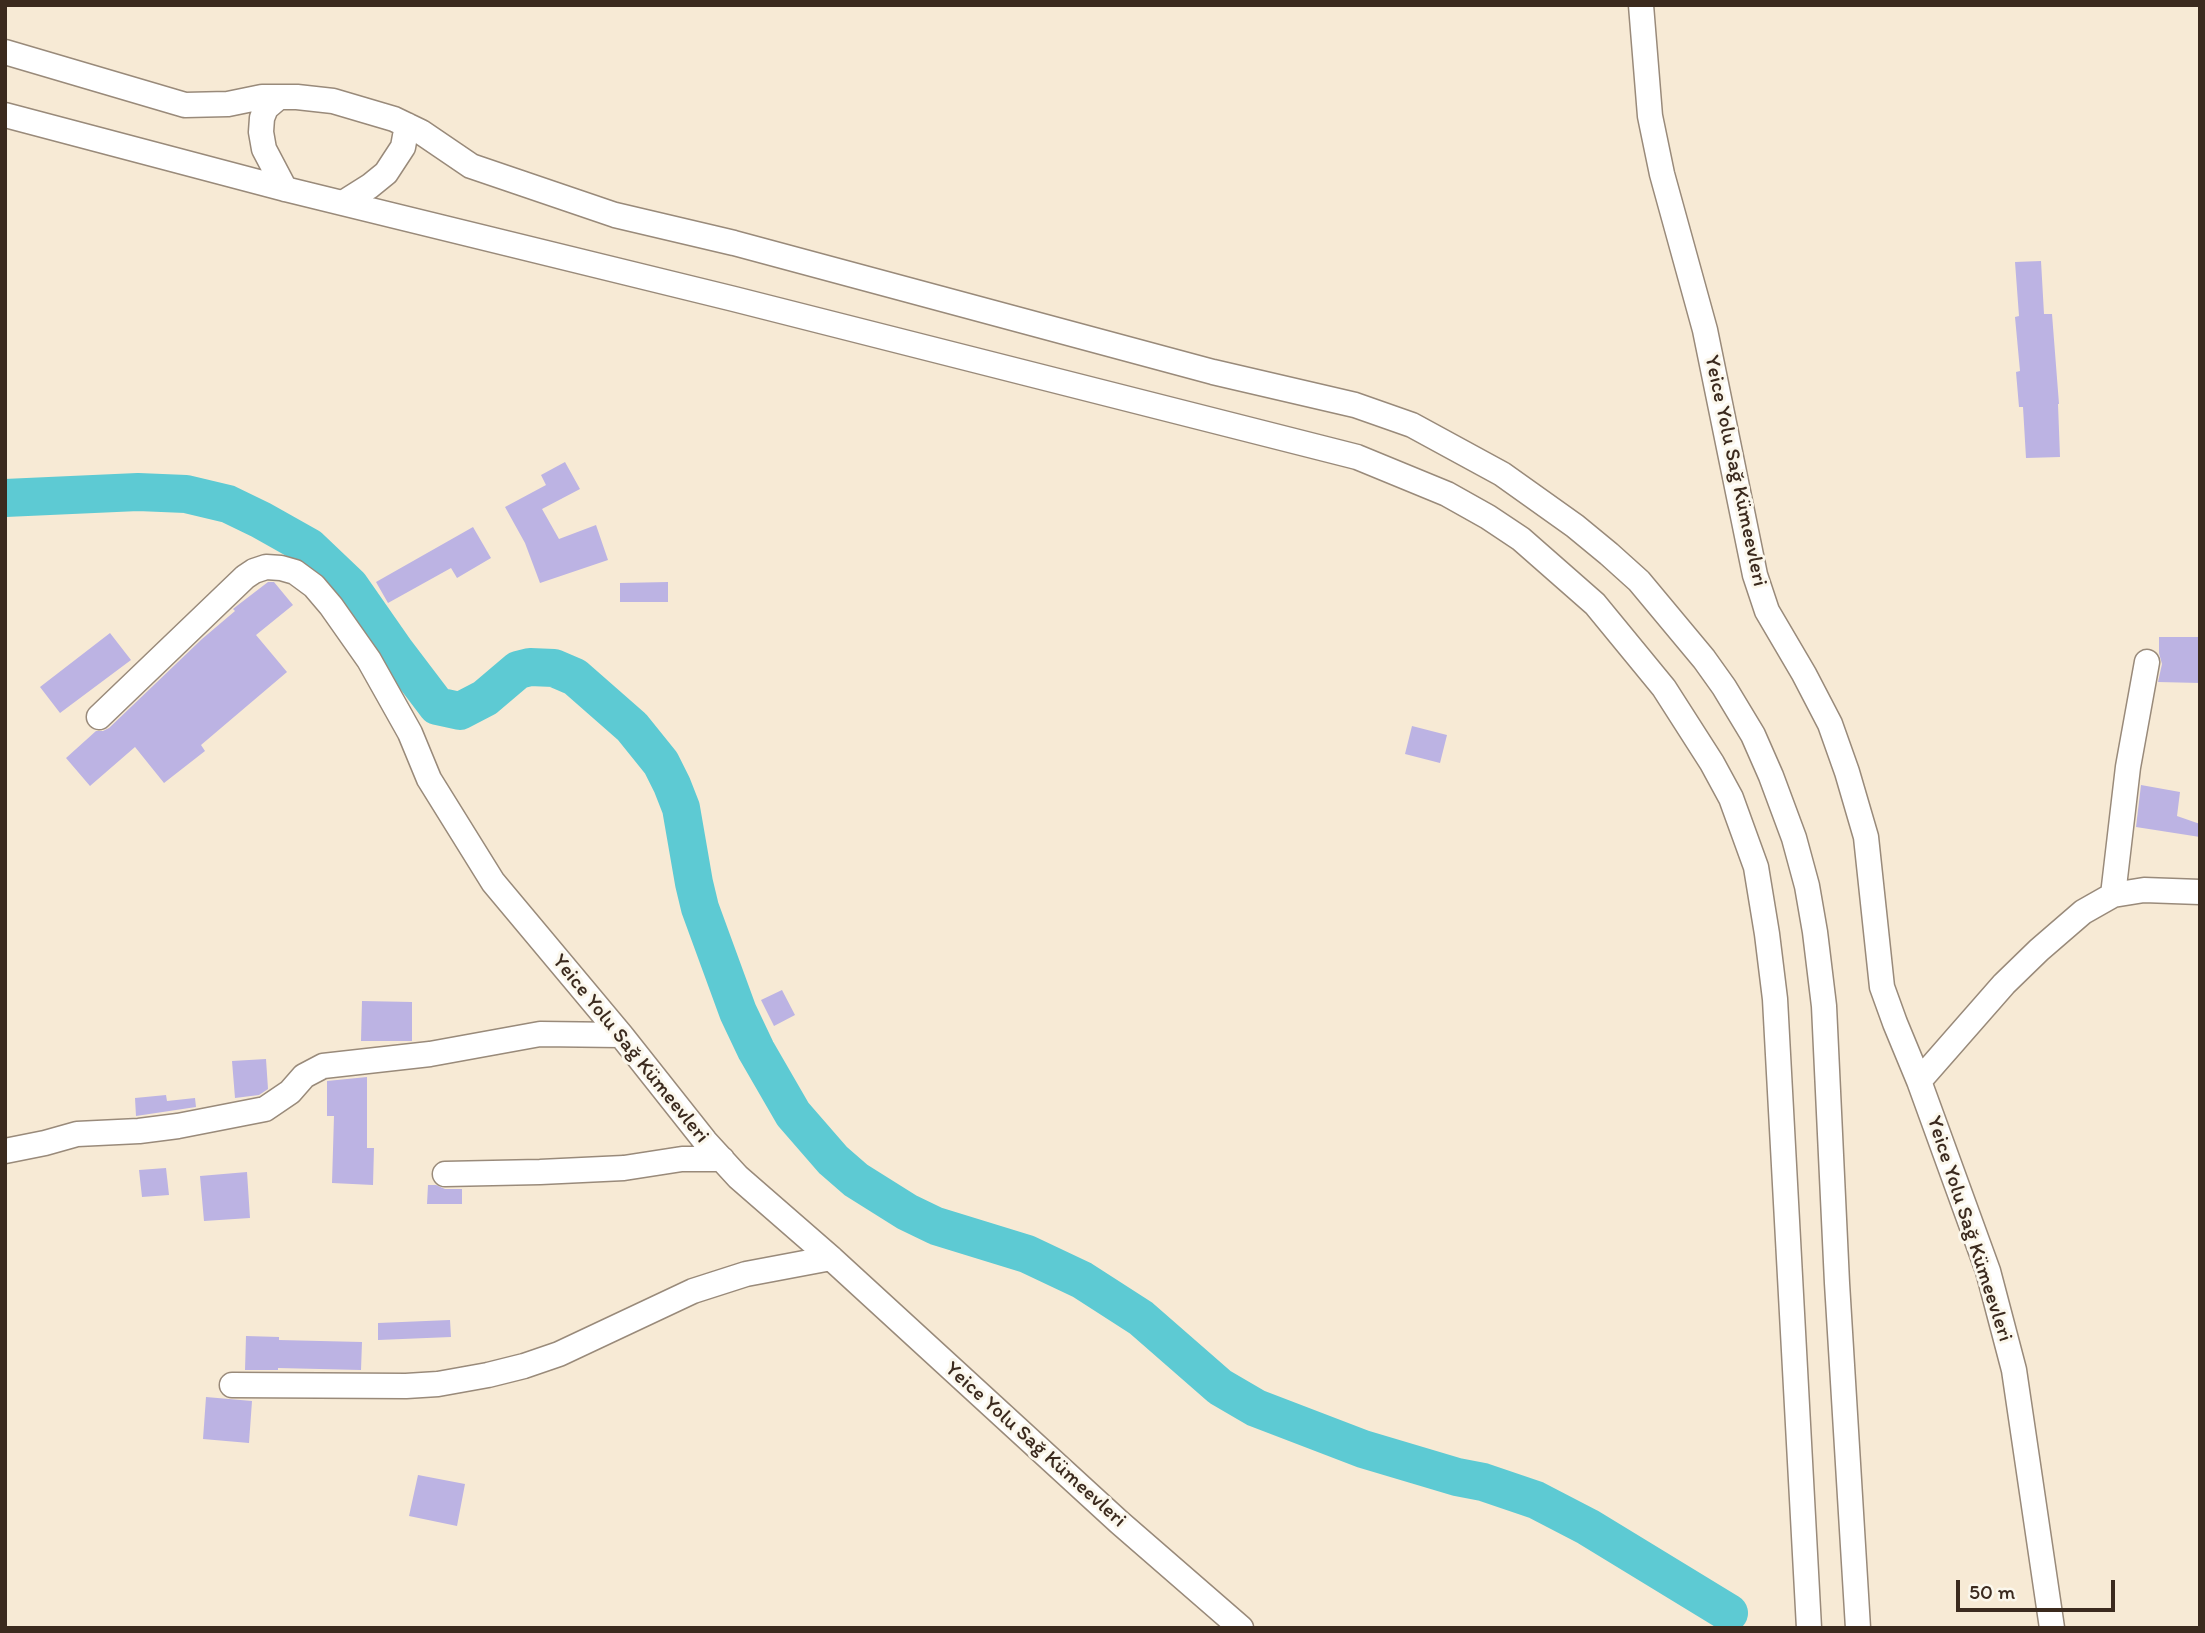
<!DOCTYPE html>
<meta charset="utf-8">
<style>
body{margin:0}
#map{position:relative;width:2205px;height:1633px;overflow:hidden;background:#f7ead5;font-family:Itim,sans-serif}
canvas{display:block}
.frame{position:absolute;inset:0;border:7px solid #3b2a1e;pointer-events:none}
.scale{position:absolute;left:1956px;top:1580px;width:159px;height:32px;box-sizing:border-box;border:4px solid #3b2a1e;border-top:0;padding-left:9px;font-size:21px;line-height:24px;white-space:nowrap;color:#3b2a1e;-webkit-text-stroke:5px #fbf7ec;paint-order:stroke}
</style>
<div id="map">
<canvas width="2205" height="1633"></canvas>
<div class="frame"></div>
<div class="scale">50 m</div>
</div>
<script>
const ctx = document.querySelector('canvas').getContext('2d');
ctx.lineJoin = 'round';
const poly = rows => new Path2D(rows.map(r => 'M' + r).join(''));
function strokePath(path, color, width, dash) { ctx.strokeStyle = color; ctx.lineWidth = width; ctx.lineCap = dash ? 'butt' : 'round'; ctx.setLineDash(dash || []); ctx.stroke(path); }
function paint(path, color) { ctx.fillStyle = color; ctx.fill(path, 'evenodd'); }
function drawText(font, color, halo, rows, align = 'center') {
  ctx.font = font + ' Itim,sans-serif'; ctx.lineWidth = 6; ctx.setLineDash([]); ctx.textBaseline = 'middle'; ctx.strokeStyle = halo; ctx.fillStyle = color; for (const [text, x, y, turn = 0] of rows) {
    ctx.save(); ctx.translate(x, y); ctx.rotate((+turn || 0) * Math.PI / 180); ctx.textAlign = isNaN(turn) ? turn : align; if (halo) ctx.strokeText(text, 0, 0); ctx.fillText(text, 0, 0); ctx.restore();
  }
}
const river = poly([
 [5,498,138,492,186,494,228,504,261,520,309,547,350,586,396,652,437,706,460,711,485,698,518,670,530,667,554,668,575,677,632,727,661,763,672,785,681,808,694,883,700,908,738,1012,756,1050,793,1114,833,1160,856,1180,907,1212,936,1226,1027,1254,1082,1280,1141,1318,1220,1387,1256,1408,1363,1449,1457,1477,1483,1482,1536,1500,1588,1527,1729,1613]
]);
const building = poly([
 [2041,261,2044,314,2052,314,2059,404,2058,404,2060,457,2026,458,2023,407,2019,407,2016,372,2020,371,2015,317,2019,316,2015,262],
 [565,462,580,489,542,509,559,539,596,525,608,560,540,583,525,543,505,507,546,485,541,475],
 [473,527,491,558,457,578,451,568,388,603,376,582],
 [268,582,274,582,293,605,256,635,287,672,201,745,205,751,164,783,135,747,90,786,66,758,96,731,103,731,109,728,202,639,235,611,233,609,238,605],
 [668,582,668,602,620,602,620,583],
 [110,633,131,660,60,713,40,687],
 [2159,637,2200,637,2200,683,2158,682,2162,664,2159,653],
 [1412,726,1447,735,1440,763,1405,754],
 [2141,785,2180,792,2177,816,2200,824,2200,837,2136,827],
 [782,990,795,1015,774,1026,761,1000],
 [362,1001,412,1002,412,1041,361,1041],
 [266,1059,268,1089,259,1095,235,1098,232,1061],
 [367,1077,367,1148,374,1148,373,1185,332,1183,334,1116,327,1116,327,1081],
 [166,1095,167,1101,195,1098,196,1107,136,1116,135,1098],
 [166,1168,169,1195,142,1197,139,1170],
 [247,1172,250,1218,204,1221,200,1176],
 [428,1185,436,1185,445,1189,462,1189,462,1204,427,1204],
 [450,1320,451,1337,378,1340,378,1323],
 [246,1336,279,1337,279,1340,362,1342,361,1370,278,1368,278,1370,245,1370],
 [206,1397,252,1401,249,1443,203,1439],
 [418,1475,465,1484,457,1526,409,1516]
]);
const street = poly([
 [1641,5,1650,116,1662,174,1705,330,1755,575,1767,611,1804,674,1830,724,1847,772,1866,837,1882,987,1895,1023,1919,1081,1988,1271,2014,1370,2052,1628],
 [5,52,185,105,228,104,262,97,297,97,333,101,394,119,421,132,471,166,615,215,734,243,1213,372,1355,405,1412,425,1502,474,1575,526,1609,554,1639,581,1704,659,1724,687,1753,735,1771,776,1794,838,1807,886,1815,932,1824,1006,1837,1283,1858,1628],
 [279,97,266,108,262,118,261,132,264,149,285,189],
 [5,115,285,189,734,299,1357,457,1447,494,1488,517,1521,539,1595,604,1664,688,1712,763,1731,798,1756,867,1767,934,1775,999,1809,1628],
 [343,203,370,186,386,173,403,147,407,125],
 [99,717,245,577,254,571,266,567,281,568,295,572,314,586,331,606,369,660,410,733,429,779,493,882,621,1035,705,1141,738,1177,831,1258,1119,1522,1241,1628],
 [2113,895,2128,767,2147,662],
 [1919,1081,2004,984,2039,950,2083,912,2113,895,2144,890,2200,892],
 [5,1151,45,1143,77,1134,139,1131,178,1126,265,1109,290,1092,304,1076,323,1066,430,1054,540,1034,621,1035],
 [445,1174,540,1172,624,1168,682,1159,722,1159],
 [232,1385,406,1386,438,1384,488,1375,524,1366,559,1354,693,1291,746,1274,831,1258]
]);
const streetNames = [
 ["Yeice Yolu Sağ Kümeevleri",1735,471,78],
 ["Yeice Yolu Sağ Kümeevleri",630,1049,51],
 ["Yeice Yolu Sağ Kümeevleri",1969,1229,72],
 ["Yeice Yolu Sağ Kümeevleri",1035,1445,42]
];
strokePath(river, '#5dcad3', 38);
paint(building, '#bcb3e3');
strokePath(street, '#998a7a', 27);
strokePath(street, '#fff', 24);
drawText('21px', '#3b2a1e', '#fbf7ec', streetNames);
</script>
